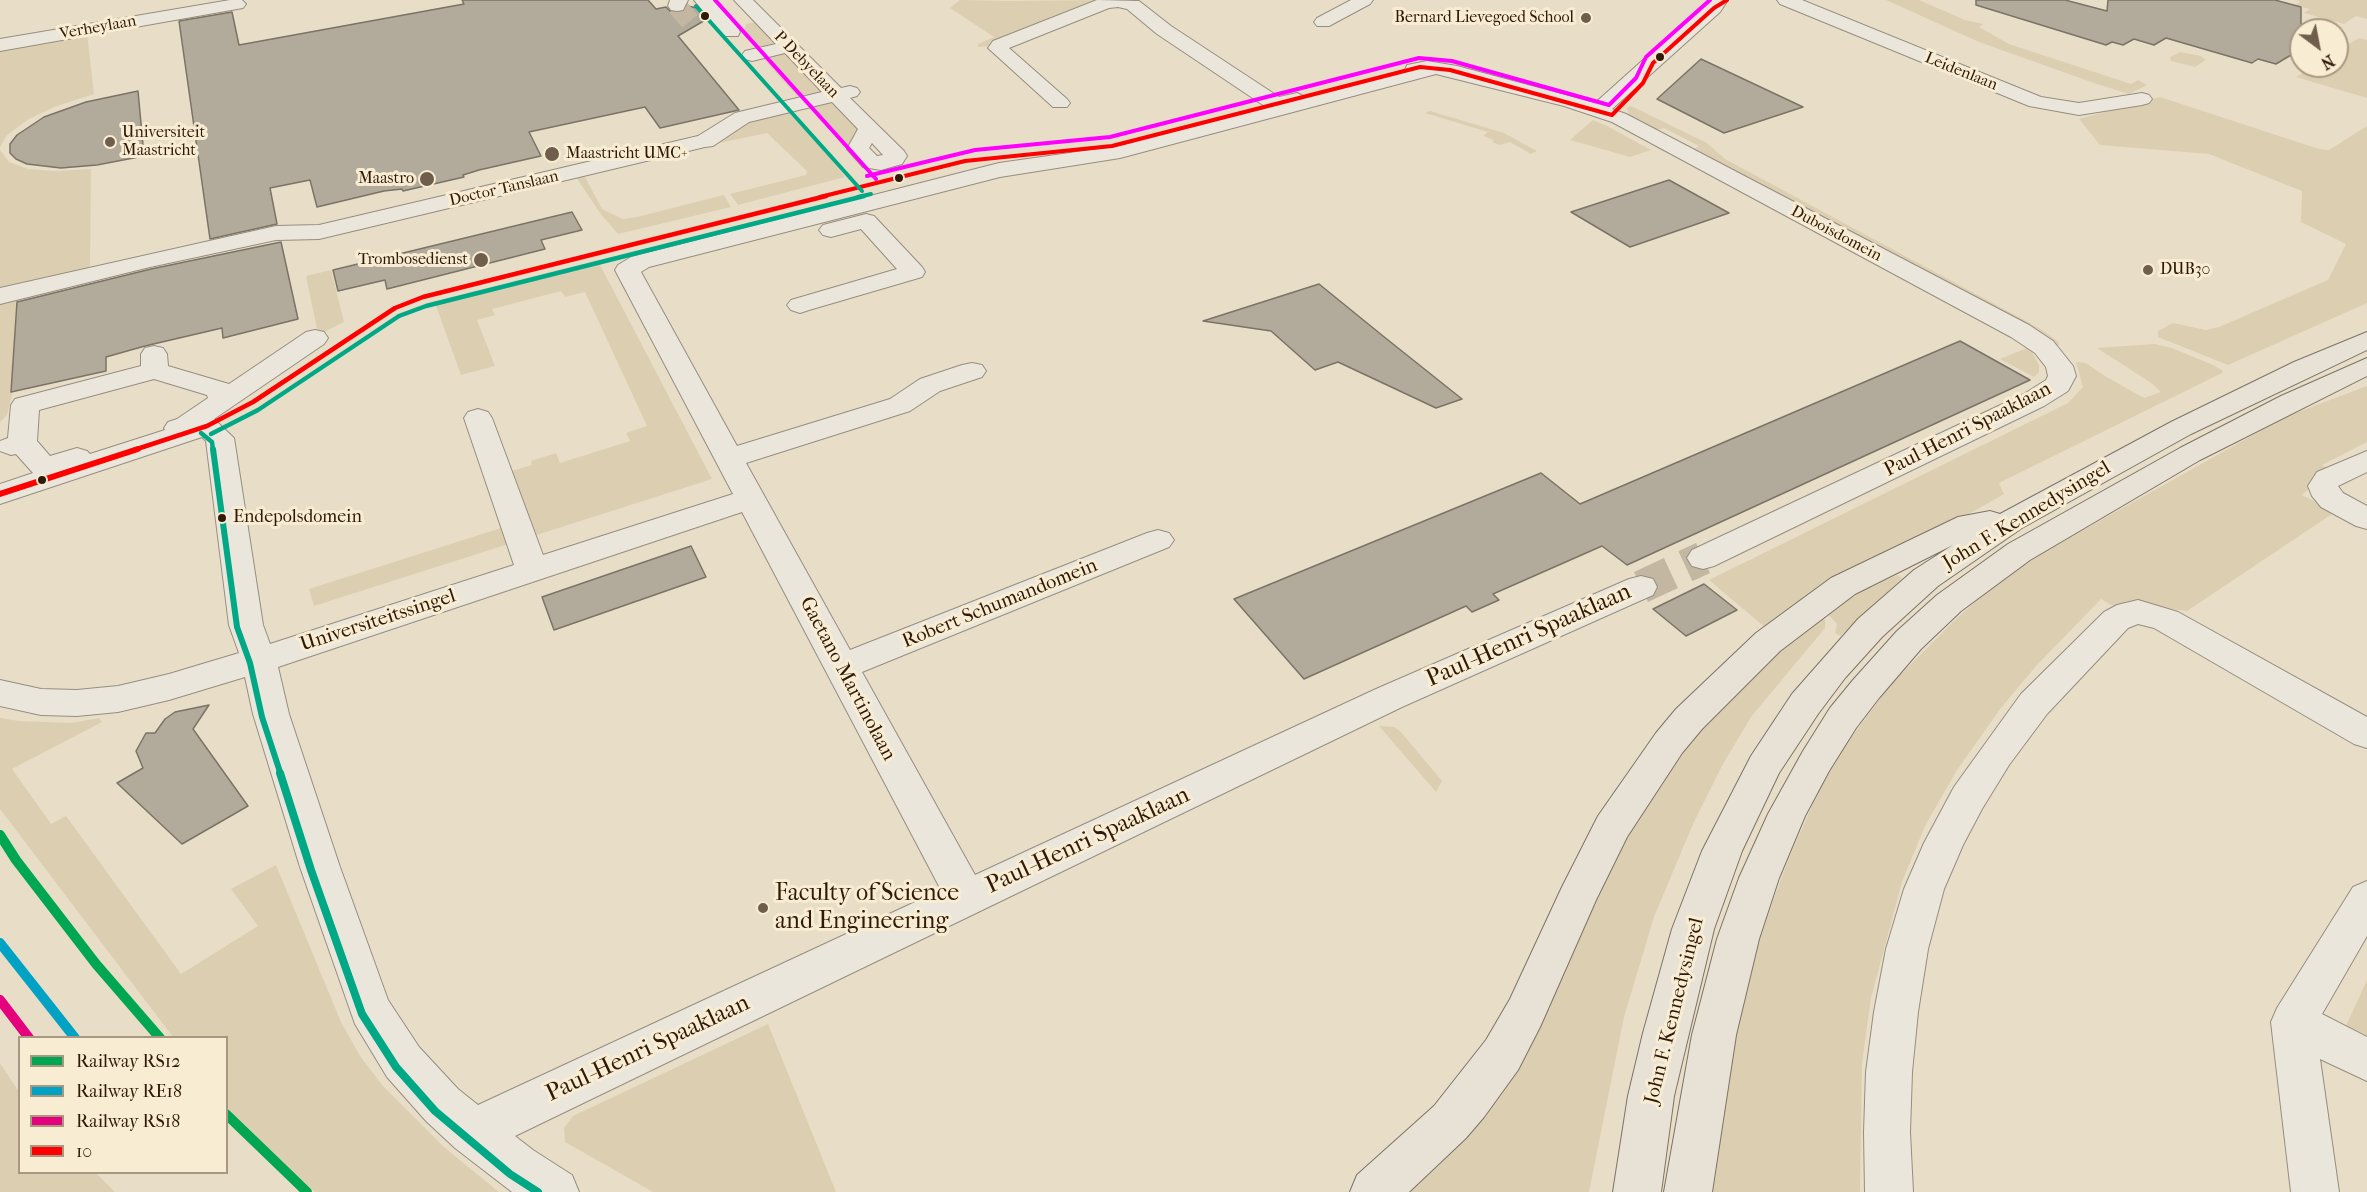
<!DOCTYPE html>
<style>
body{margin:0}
#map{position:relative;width:2367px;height:1192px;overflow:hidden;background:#e8dec8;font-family:"IM FELL French Canon",serif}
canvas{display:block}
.legend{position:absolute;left:18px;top:1036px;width:210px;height:138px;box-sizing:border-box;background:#f8edd3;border:2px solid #a89882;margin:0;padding:8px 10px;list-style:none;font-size:18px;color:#2f1909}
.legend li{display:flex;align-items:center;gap:12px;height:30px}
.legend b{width:30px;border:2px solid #a89882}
.north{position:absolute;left:2289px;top:18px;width:60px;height:60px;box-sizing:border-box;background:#f8edd3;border:2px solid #a89882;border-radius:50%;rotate:148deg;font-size:16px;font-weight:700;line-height:24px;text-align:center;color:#2f1909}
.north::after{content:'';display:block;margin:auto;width:21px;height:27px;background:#705e4c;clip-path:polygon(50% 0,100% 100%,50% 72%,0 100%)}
</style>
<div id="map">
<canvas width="2367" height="1192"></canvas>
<ul class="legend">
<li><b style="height:8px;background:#00a651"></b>Railway RS12</li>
<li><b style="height:8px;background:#02a2c4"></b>Railway RE18</li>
<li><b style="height:8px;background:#e5007d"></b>Railway RS18</li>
<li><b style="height:8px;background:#f00"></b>10</li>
</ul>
<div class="north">N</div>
</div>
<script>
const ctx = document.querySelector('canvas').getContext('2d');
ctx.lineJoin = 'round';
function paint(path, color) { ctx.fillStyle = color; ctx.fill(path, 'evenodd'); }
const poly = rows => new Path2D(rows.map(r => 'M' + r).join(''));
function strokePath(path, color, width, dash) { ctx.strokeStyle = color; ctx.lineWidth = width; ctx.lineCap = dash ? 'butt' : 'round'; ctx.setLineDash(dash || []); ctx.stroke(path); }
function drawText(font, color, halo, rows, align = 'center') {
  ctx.font = font + ' "IM FELL French Canon",serif'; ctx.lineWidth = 6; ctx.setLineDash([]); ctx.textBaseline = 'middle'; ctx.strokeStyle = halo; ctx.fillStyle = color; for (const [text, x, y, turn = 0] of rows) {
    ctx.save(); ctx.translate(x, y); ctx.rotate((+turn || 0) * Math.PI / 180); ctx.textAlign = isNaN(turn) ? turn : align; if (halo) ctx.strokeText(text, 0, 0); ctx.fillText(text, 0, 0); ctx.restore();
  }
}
const green = poly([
 [960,0,1009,1,1102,0,992,46,978,47,978,44,994,37,950,8],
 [1886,0,1919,0,1965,20,1983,24,1979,27,2009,44,2131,84,2138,80,2147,85,2129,94,2094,83,1979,42],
 [2296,0,2367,0,2367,19,2356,16,2344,24,2304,13,2310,9,2294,5,2300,2],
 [757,22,779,45,759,52,744,35,746,24],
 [87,33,94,94,54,107,29,119,7,135,0,147,0,50],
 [2359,38,2367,40,2367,98,2296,77,2314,66,2337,66,2337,51],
 [2180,52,2201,56,2206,60,2195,67,2171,61,2170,57],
 [784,53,787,54,822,90,821,92,797,96,763,58],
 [2160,97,2319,149,2329,150,2367,126,2367,303,2228,365,2158,337,2158,331,2173,323,2206,330,2219,327,2328,280,2346,244,2301,222,2302,191,2209,154,2100,145,2079,119],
 [829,99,860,130,848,147,807,105],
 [1631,106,1707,143,1725,159,2039,328,2059,342,2059,345,2054,345,1694,149,1699,146,1664,128,1654,131,1630,117,1627,108],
 [786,110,822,147,845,177,738,205,730,194,806,175,807,171,767,133,696,148,738,125],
 [1430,111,1504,133,1537,151,1531,154,1510,142,1500,145,1492,142,1494,140,1483,136,1488,132,1425,113],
 [1593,120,1607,126,1651,150,1630,157,1570,140],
 [0,150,9,162,28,169,55,171,91,169,90,271,0,291],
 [584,175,602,209,623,219,637,217,724,195,731,207,618,234,600,213,576,177],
 [598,261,712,479,314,606,309,589,523,521,505,473,532,465,531,461,556,453,560,463,630,441,626,433,647,426,585,292,565,297,561,291,492,309,495,315,477,320,495,366,461,375,435,303],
 [331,270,344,322,324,332,317,329,306,276],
 [19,295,14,387,7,415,0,422,0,299],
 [2155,344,2172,348,2213,365,2223,371,2222,373,1999,483,2004,494,1767,629,1709,580,2068,403,2083,387,2076,362,2086,363,2105,376,2144,398,2161,392,2150,382,2097,348],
 [2027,348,2033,354,2039,365,2039,372,2034,377,2000,359],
 [2367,386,2367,442,2322,465,2332,470,2302,495,2335,512,2187,611,2130,603,2113,606,2101,599,2036,666,2001,708,1957,770,1925,826,1902,882,1871,998,1862,1063,1860,1192,1709,1192,1723,1088,1760,935,1789,858,1820,788,1847,743,1892,683,1958,617,1995,585,2044,552,2285,417],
 [1897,575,1902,578,1840,636,1835,633,1837,624,1824,610],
 [1819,613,1825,620,1825,628,1751,717,1723,764,1693,824,1654,917,1624,1017,1589,1192,1394,1192,1596,883,1686,737],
 [0,718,19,721,71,723,99,718,102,722,12,769,51,824,66,816,181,974,258,926,231,889,276,865,341,1022,360,1056,383,1086,444,1147,499,1192,315,1192,236,1120,227,1107,226,1038,173,1037,0,809],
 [1379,726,1394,727,1401,732,1442,781,1436,792],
 [2367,980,2367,1039,2345,1028],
 [768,1024,836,1192,653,1192,565,1142,564,1128,573,1116],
 [0,1063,19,1092,20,1172,96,1173,115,1192,0,1192]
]);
const building = poly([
 [462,0,648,0,656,9,666,7,671,12,677,13,683,12,687,6,698,8,707,19,678,36,739,110,660,128,645,107,529,132,541,156,479,170,463,175,464,177,403,191,402,189,384,191,317,207,310,180,270,188,277,224,210,239,179,21,232,12,239,45,464,4,462,0],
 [1976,0,2065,0,2107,11,2108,0,2275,0,2301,7,2301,49,2276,64,2258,59,2252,63,2166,38,2154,45,2134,39,2123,45,2112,42,2106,45,1976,5,1976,0],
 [1701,59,1803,107,1724,133,1657,99,1701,59],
 [138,91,144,156,97,165,61,168,27,164,16,159,10,153,10,144,17,135,44,117,86,102,138,91],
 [1669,180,1729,213,1630,247,1571,212,1669,180],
 [572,212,582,230,541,240,545,249,387,289,385,280,338,291,333,270,572,212],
 [281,242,298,319,223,338,222,328,145,346,106,357,106,371,11,392,17,302,151,269,281,242],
 [1319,284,1383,336,1462,399,1436,408,1338,362,1315,370,1271,331,1203,321,1319,284],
 [1960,341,2030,380,1627,565,1602,546,1493,594,1499,600,1472,612,1466,606,1304,679,1234,599,1541,473,1580,504,1960,341],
 [691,546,706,577,554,630,542,597,691,546],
 [1704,584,1737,610,1686,636,1653,609,1704,584],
 [209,705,193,729,248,806,182,844,117,783,143,768,136,751,146,733,155,733,165,719,175,712,209,705]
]);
const minorTunnelFar1 = poly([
 [677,6,694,26]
]);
const minorTunnel = poly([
 [1641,587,1703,558]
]);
const minor = poly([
 [230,0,242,0,246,4,243,8,237,9,0,51,0,39,230,0],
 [670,0,688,0,683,10,677,11,671,10,668,6,670,0],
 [694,0,713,0,738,28,740,32,738,36,724,36,694,0],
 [734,0,753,0,841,88,850,86,857,88,860,92,857,96,850,98,904,151,907,156,902,164,881,170,863,167,847,149,858,129,832,102,749,122,713,146,705,147,319,239,276,240,150,267,0,304,0,288,276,226,319,225,698,136,735,113,822,92,785,53,752,61,745,59,742,55,745,51,776,44,734,0],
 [872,143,883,155,877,156,869,148,872,143],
 [1097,0,1139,1,1171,26,1279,97,1297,93,1305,97,1405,70,1407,65,1427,61,1457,66,1595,103,1710,0,1728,0,1720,12,1612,109,1626,114,2029,325,2053,341,2073,366,2076,376,2068,391,2044,406,1714,566,1703,569,1692,566,1687,558,1692,550,2024,394,2046,380,2048,376,2046,367,2035,353,2011,337,1612,122,1564,106,1436,74,1120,158,1000,177,649,267,641,272,737,446,890,399,920,379,962,365,972,363,982,365,986,371,982,377,940,391,910,411,746,463,850,650,1147,533,1158,530,1169,533,1174,540,1169,547,862,672,975,875,1376,689,1629,579,1641,576,1653,579,1657,587,1653,595,1402,707,515,1136,533,1150,572,1175,579,1192,512,1192,455,1148,426,1121,387,1077,355,1024,300,867,253,714,245,677,169,700,118,712,77,716,41,715,0,706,0,680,41,689,77,690,118,686,169,674,239,653,229,625,206,441,202,437,0,504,0,484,33,473,16,454,11,455,0,451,0,441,8,438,11,405,15,399,141,366,141,354,145,348,154,346,163,348,167,354,168,366,229,384,306,332,315,330,324,332,328,338,324,344,214,419,234,438,263,625,270,644,514,565,464,418,468,412,478,409,488,412,492,418,543,555,733,494,615,270,618,265,631,257,999,163,1119,146,1266,107,1157,34,1127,9,1118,7,1109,8,1009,48,1067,99,1070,103,1067,107,1053,107,988,48,993,41,1097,0],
 [154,379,207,395,208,398,177,419,168,422,164,428,165,430,90,454,87,451,77,448,50,456,37,441,39,410,154,379],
 [742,512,941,890,478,1105,458,1089,419,1047,388,1000,340,867,289,714,278,667,742,512],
 [1351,0,1373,0,1370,4,1329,26,1317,26,1314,22,1317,18,1351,0],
 [1777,0,1802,0,2041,97,2079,103,2142,93,2149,95,2152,99,2149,103,2142,105,2079,115,2029,106,1780,4,1777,0],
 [866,214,874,216,922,267,925,272,922,277,809,310,800,313,791,310,787,305,791,300,897,269,861,229,831,237,823,235,819,230,823,225,866,214],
 [2367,451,2367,472,2338,486,2343,493,2367,506,2367,529,2356,526,2321,507,2312,496,2308,486,2317,472,2367,451],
 [2138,600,2178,612,2367,717,2367,748,2354,744,2154,628,2138,624,2128,628,2047,714,2009,765,1982,809,1963,845,1944,889,1928,949,1918,1012,1912,1072,1910,1132,1913,1192,1865,1192,1864,1132,1866,1072,1874,1012,1886,949,1904,889,1924,843,1954,787,2021,694,2104,612,2117,605,2138,600],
 [2367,881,2367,936,2322,1014,2367,1037,2367,1081,2320,1059,2339,1192,2291,1192,2271,1022,2277,1008,2353,887,2367,881]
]);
const major = poly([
 [2367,332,2367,350,2191,434,2022,528,1938,586,1882,637,1845,678,1818,714,1779,773,1742,851,1714,929,1674,1096,1661,1192,1613,1192,1628,1096,1643,1033,1672,929,1702,851,1751,756,1792,694,1858,619,1914,570,1953,545,1855,594,1780,651,1702,729,1682,753,1627,837,1596,900,1540,1027,1518,1070,1484,1117,1466,1138,1409,1192,1350,1192,1357,1175,1434,1106,1486,1040,1510,999,1562,887,1598,816,1656,733,1676,709,1756,633,1831,578,1958,517,1990,511,2000,514,2171,422,2294,362,2367,332],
 [2367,358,2367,376,2200,460,2030,560,1961,611,1921,649,1879,698,1856,728,1829,771,1805,816,1779,878,1759,939,1736,1035,1712,1192,1664,1192,1692,1035,1717,939,1739,878,1768,814,1803,751,1830,708,1853,680,1897,631,1937,595,2008,544,2180,448,2281,396,2367,358]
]);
const bus1Far2 = poly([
 [820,197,965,161,1112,146,1420,67,1450,70,1612,115,1643,83,1653,63,1714,8,1727,0]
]);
const bus1Far1 = poly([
 [134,450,207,426,253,402,395,308,423,297,826,196]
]);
const bus1 = poly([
 [0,494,138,449]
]);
const bus2Far3 = poly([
 [696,6,862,191],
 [858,197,871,194]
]);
const bus2Far2 = poly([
 [201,433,212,442,213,450],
 [211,434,258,410,399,316,426,306,864,196]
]);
const bus2Far1 = poly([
 [213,449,237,627,250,663,262,717,281,775]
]);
const bus2 = poly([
 [280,773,311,870,362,1014,396,1067,435,1111,510,1174,538,1192]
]);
const bus3 = poly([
 [715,0,876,179],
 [867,176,975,150,1110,137,1419,58,1452,61,1609,105,1636,78,1646,57,1710,0]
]);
const rail1 = poly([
 [0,835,16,860,96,964,160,1038],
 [226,1114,307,1192]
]);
const rail2 = poly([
 [0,943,75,1038]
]);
const rail3 = poly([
 [0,1000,29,1038]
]);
const markers = [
 [705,16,5,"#2f1909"],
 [1586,18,6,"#705e4c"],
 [1660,57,5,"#2f1909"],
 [110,142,6,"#705e4c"],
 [552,154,8,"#705e4c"],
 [899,178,5,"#2f1909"],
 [427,179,8,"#705e4c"],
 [481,260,8,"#705e4c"],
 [2148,270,6,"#705e4c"],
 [42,480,5,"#2f1909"],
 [222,518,5,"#2f1909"],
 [763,908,6,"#705e4c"]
];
const farPoinames = [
 ["Bernard Lievegoed School",1574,18],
 ["Universiteit",122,133,"left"],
 ["Maastricht",122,151,"left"],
 ["Maastricht UMC+",566,154,"left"],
 ["Maastro",414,179],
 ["Trombosedienst",468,260],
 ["DUB30",2160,270,"left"]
];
const farStreetnames = [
 ["Verheylaan",98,28,-10],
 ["P Debyelaan",806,65,46],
 ["Leidenlaan",1961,72,22],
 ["Doctor Tanslaan",504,189,-13],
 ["Duboisdomein",1836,234,28]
];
const busNames = [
 ["Endepolsdomein",233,518]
];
const streetNames = [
 ["Paul-Henri Spaaklaan",1968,430,-27],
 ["John F. Kennedysingel",2027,516,-31],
 ["Robert Schumandomein",1000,604,-22],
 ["Universiteitssingel",378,621,-18],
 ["Gaetano Martinolaan",847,679,62],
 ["John F. Kennedysingel",1675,1011,-76]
];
const nearStreetnames = [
 ["Paul-Henri Spaaklaan",1529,636,-24],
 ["Paul-Henri Spaaklaan",1088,841,-25],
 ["Paul-Henri Spaaklaan",648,1049,-25]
];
const nearPoinames = [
 ["Faculty of Science",775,894],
 ["and Engineering",775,922]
];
paint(green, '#dcceb0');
paint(building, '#b2aa9b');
strokePath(building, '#7c7366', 1.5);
strokePath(minorTunnelFar1, '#c3b7a2', 20, [20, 10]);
strokePath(minorTunnel, '#c3b7a2', 33, [33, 16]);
strokePath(minor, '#968d7f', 2);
strokePath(major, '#7c7366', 2);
paint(minor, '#ebe6dc');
paint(major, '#e8e2d6');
strokePath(bus1Far2, '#f00', 4);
strokePath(bus1Far1, '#f00', 4.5);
strokePath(bus1, '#f00', 6);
strokePath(bus2Far3, '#00a886', 4);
strokePath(bus2Far2, '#00a886', 4.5);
strokePath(bus2Far1, '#00a886', 6);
strokePath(bus2, '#00a886', 8);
strokePath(bus3, '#f0f', 4);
strokePath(rail1, '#00a651', 10);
strokePath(rail2, '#02a2c4', 10);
strokePath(rail3, '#e5007d', 10);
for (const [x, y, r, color] of markers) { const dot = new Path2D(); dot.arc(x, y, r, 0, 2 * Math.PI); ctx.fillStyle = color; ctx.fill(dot); strokePath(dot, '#f8edd3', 2); }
drawText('16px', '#2f1909', '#f8edd3', farPoinames, 'right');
drawText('16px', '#2f1909', '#f8edd3', farStreetnames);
drawText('18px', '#2f1909', '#f8edd3', busNames, 'left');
drawText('20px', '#2f1909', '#f8edd3', streetNames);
drawText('24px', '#2f1909', '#f8edd3', nearStreetnames);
drawText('24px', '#2f1909', '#f8edd3', nearPoinames, 'left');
</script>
